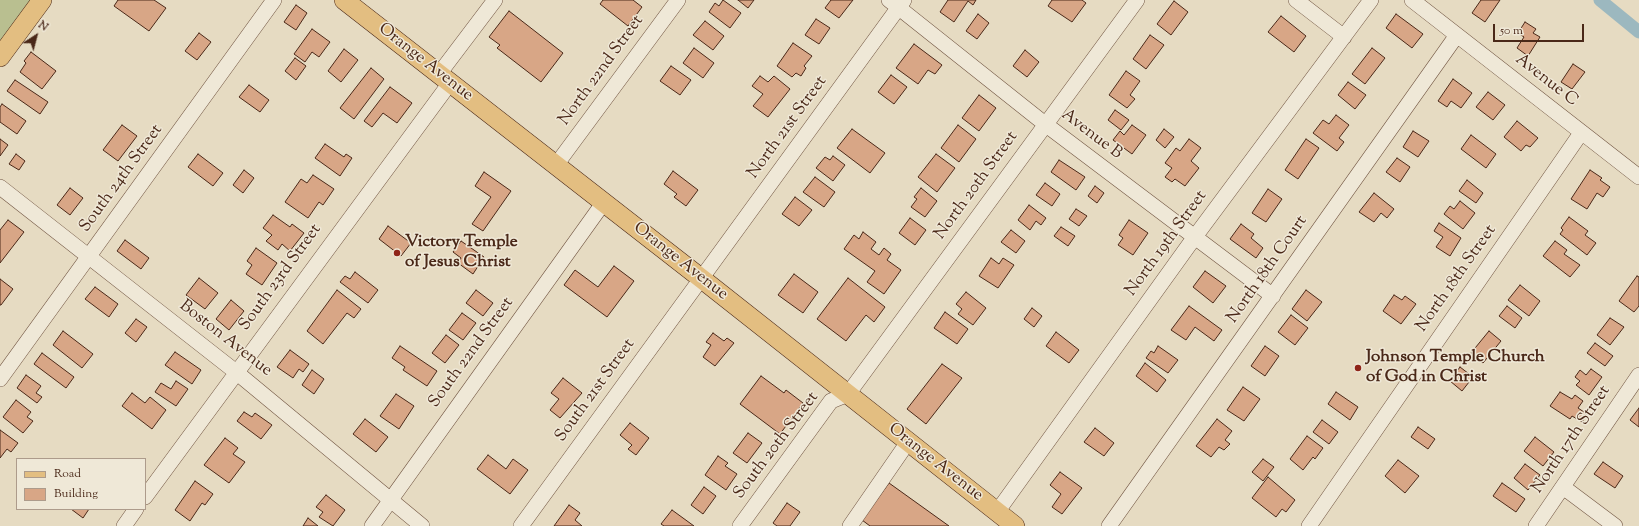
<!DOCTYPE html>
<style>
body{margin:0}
#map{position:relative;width:1639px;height:526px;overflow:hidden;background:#e6dbc2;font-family:"Sorts Mill Goudy",serif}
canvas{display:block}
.legend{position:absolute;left:16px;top:458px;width:130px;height:52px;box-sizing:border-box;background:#efe8d7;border:1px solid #ad9b8b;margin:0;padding:5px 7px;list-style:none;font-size:12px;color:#4a2818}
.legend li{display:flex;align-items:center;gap:8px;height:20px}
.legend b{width:20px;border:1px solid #ad9b8b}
.north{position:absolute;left:16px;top:16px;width:40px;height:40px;-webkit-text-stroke:3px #efe8d7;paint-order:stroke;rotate:36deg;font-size:11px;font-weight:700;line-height:16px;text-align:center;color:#4a2818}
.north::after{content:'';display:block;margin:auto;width:14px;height:18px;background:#4a2818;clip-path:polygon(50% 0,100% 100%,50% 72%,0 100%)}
.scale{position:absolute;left:1493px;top:24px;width:91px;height:18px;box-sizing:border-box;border:2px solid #4a2818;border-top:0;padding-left:5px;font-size:12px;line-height:14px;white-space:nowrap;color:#4a2818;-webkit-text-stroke:3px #efe8d7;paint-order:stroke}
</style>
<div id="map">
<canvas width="1639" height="526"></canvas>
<ul class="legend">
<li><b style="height:5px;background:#e3be81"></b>Road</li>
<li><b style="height:11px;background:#d8a686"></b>Building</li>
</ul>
<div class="north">N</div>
<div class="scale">50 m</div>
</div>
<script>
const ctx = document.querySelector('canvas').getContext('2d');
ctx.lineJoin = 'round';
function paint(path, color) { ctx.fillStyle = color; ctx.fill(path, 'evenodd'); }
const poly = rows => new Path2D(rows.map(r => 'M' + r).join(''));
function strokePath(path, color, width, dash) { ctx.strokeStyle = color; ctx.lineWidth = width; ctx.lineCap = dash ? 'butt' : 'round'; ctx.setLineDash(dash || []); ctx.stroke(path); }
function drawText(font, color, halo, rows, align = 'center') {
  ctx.font = font + ' "Sorts Mill Goudy",serif'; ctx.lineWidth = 3; ctx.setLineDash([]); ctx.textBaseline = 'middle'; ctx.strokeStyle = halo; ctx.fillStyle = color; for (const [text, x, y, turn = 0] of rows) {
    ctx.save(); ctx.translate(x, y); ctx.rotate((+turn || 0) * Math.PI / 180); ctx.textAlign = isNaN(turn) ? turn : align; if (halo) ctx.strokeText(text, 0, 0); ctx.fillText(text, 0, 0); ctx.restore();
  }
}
const green = poly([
 [0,0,33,0,0,46]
]);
const canal = poly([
 [1600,0,1639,32]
]);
const building = poly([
 [118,0,154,0,166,8,149,31,114,6,118,0],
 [603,0,633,0,642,7,628,26,600,4,603,0],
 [723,0,741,13,730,28,709,12,715,3,719,6,723,0],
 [738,0,754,0,748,8,738,0],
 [831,0,853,0,839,18,825,8,831,0],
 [948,0,976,0,973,5,968,1,954,22,940,12,948,0],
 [1052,0,1082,0,1086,3,1072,22,1048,6,1052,0],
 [1481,0,1500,0,1485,22,1472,13,1481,0],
 [1174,1,1188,12,1171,35,1157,24,1174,1],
 [296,5,307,13,296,30,284,22,296,5],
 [509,11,563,53,541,82,497,48,500,45,489,37,509,11],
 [978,14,989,23,977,39,966,31,978,14],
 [1396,14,1423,34,1412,48,1386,28,1396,14],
 [1281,16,1306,36,1294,52,1268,32,1281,16],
 [816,19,830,28,819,44,805,35,816,19],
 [705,21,724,36,713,50,693,35,705,21],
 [1525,22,1536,29,1533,33,1540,37,1528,56,1517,48,1524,37,1518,33,1525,22],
 [312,29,330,42,319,57,312,52,305,62,294,54,312,29],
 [199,33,211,42,197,60,185,51,199,33],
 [1150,35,1164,45,1146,69,1133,59,1150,35],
 [793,43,812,56,804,66,806,68,801,76,796,73,792,77,777,66,793,43],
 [914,44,942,65,935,74,928,70,918,84,896,68,914,44],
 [694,48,714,63,703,78,683,63,694,48],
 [1372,48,1385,58,1365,84,1352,74,1372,48],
 [344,49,358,60,341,82,328,71,344,49],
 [1025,50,1039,62,1027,77,1013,66,1025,50],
 [31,52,56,71,42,89,20,72,26,63,24,61,31,52],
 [295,58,306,66,296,80,285,71,295,58],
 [1573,64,1585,72,1572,89,1561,82,1573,64],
 [671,66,691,80,680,95,660,81,671,66],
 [371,68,384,79,354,119,340,108,371,68],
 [1126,71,1140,81,1130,95,1135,99,1127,108,1109,95,1126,71],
 [891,75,907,87,894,104,878,92,891,75],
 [760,76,768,82,774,76,790,89,768,117,753,106,763,94,752,86,760,76],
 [1453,79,1472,93,1461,108,1451,101,1447,107,1438,101,1453,79],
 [15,80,48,102,40,114,7,91,15,80],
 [1348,82,1366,95,1355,109,1338,95,1348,82],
 [249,85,269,100,260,112,239,97,249,85],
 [390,87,412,103,397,123,383,113,372,127,364,121,390,87],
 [1488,92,1505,105,1493,120,1476,107,1488,92],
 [979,95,996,108,979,131,962,118,979,95],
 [2,104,26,121,17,134,0,122,0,107,2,104],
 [1115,110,1129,120,1121,130,1108,120,1115,110],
 [1336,115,1349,125,1339,138,1344,142,1337,151,1313,133,1323,120,1329,124,1336,115],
 [1517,121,1538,138,1530,147,1526,145,1521,151,1504,137,1517,121],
 [122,125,137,136,118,161,103,150,122,125],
 [958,125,976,139,959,162,941,148,958,125],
 [1132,125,1146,135,1132,154,1113,140,1120,131,1124,135,1132,125],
 [852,129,885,153,870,173,837,148,852,129],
 [1164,129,1174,137,1165,148,1156,140,1164,129],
 [1413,131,1429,141,1418,157,1403,147,1413,131],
 [1471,135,1496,154,1486,168,1461,149,1471,135],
 [0,139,8,145,0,156,0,139],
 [1189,139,1201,148,1191,161,1199,168,1185,186,1175,179,1172,182,1165,177,1172,168,1165,163,1176,148,1180,151,1189,139],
 [1306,139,1319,148,1298,179,1285,170,1306,139],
 [325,144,344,157,346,154,352,158,340,176,315,158,325,144],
 [16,154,25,161,19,170,9,164,16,154],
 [198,154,223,173,213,186,188,167,198,154],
 [936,154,955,168,937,192,918,177,936,154],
 [833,156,845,165,833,181,816,168,825,157,830,160,833,156],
 [1397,158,1410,167,1400,182,1386,172,1397,158],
 [1059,160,1085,177,1076,190,1051,172,1059,160],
 [244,170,254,178,243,193,233,185,244,170],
 [1590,170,1602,178,1600,180,1610,187,1603,197,1597,193,1587,209,1571,199,1590,170],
 [673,171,698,190,686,206,674,197,677,194,664,184,673,171],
 [484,172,511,191,483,231,472,224,491,197,475,186,484,172],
 [313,175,334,189,323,205,319,202,308,218,285,202,301,179,307,183,313,175],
 [815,177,835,192,824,207,803,192,815,177],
 [1467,180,1483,193,1476,203,1459,191,1467,180],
 [1045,183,1060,194,1052,206,1036,195,1045,183],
 [1095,186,1104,193,1097,203,1088,196,1095,186],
 [70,188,83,198,70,215,57,205,70,188],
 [921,188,937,201,925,217,911,207,917,199,914,197,921,188],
 [1268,189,1282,199,1266,222,1252,213,1268,189],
 [1374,193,1394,209,1387,218,1381,213,1374,222,1359,212,1374,193],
 [795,197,812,210,799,226,782,214,795,197],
 [1460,201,1475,213,1463,229,1444,214,1450,206,1454,209,1460,201],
 [1029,205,1046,218,1041,225,1036,221,1030,230,1018,220,1029,205],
 [1076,209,1087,216,1079,226,1069,219,1076,209],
 [273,215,290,227,292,224,304,233,290,251,282,244,278,250,266,241,272,235,263,228,273,215],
 [1569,217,1588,231,1585,235,1596,243,1587,255,1560,234,1563,230,1561,228,1569,217],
 [910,218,926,230,915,245,899,233,910,218],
 [8,220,24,232,0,263,0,230,8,220],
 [1129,220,1148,233,1133,255,1118,245,1123,238,1119,235,1129,220],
 [1439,223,1461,238,1450,256,1436,247,1443,237,1434,231,1439,223],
 [1241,224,1254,234,1251,238,1263,248,1256,258,1230,239,1241,224],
 [388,226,411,243,401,256,379,239,388,226],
 [1061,227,1075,236,1068,246,1054,236,1061,227],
 [1011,230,1025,241,1016,253,1001,242,1011,230],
 [863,232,876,242,871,249,879,255,884,248,891,254,887,260,901,270,884,294,867,282,875,271,844,249,854,235,859,239,863,232],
 [125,240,149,258,141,269,117,251,125,240],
 [461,241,484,257,473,274,458,263,461,258,453,252,461,241],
 [1555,241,1567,250,1564,254,1580,265,1570,277,1543,256,1555,241],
 [256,248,277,263,262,285,246,274,252,265,247,261,256,248],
 [991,258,999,264,1003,258,1014,265,998,288,979,276,991,258],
 [614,266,634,281,607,317,564,285,575,270,598,287,614,266],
 [1205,271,1226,286,1213,303,1193,287,1205,271],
 [355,272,378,290,368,303,340,282,345,276,350,279,355,272],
 [794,274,818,292,803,313,778,295,794,274],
 [1637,276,1639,277,1639,306,1634,312,1619,301,1637,276],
 [199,278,218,293,205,309,186,295,199,278],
 [848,278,885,307,874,322,866,315,846,341,817,319,848,278],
 [0,279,13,289,1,305,0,305,0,279],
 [1520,285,1540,301,1529,316,1508,300,1520,285],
 [95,287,118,304,109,317,85,299,95,287],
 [337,290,361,309,354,318,347,313,323,344,307,331,337,290],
 [476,290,493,303,483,316,466,303,476,290],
 [1306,290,1322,302,1307,321,1292,309,1306,290],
 [966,292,986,308,973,325,958,314,962,309,956,304,966,292],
 [1394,295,1402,300,1405,296,1416,304,1401,324,1383,311,1394,295],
 [231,300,244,311,229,330,216,319,231,300],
 [1189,306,1222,330,1214,341,1195,327,1186,340,1171,330,1189,306],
 [1507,306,1522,318,1515,328,1499,316,1507,306],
 [1032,308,1042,316,1034,327,1024,319,1032,308],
 [945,312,968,329,957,344,934,328,945,312],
 [462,313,476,323,463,340,449,330,462,313],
 [1291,315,1308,328,1295,345,1278,332,1291,315],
 [1610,318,1624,327,1610,345,1597,335,1610,318],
 [136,319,147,327,136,342,125,333,136,319],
 [63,331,93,354,82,368,53,345,63,331],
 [1489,331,1501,341,1483,363,1471,353,1489,331],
 [1056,332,1079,350,1069,363,1046,346,1056,332],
 [713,333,724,341,727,338,734,343,715,366,703,357,711,345,706,342,713,333],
 [446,335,459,345,445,363,432,353,446,335],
 [1595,343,1613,356,1605,366,1587,353,1595,343],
 [400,346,437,371,427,386,403,370,405,367,392,358,400,346],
 [1158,346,1178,360,1168,373,1146,358,1151,351,1154,353,1158,346],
 [1265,346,1279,356,1265,376,1251,366,1265,346],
 [290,350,309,364,303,372,299,369,293,378,277,367,290,350],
 [175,352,201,370,192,384,165,365,175,352],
 [42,353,74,377,66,388,34,364,42,353],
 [1145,363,1166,380,1157,392,1136,376,1145,363],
 [942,364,962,378,926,424,907,409,942,364],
 [1460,367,1473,377,1462,391,1450,381,1460,367],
 [1591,369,1602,377,1589,395,1576,385,1580,381,1575,377,1580,370,1586,375,1591,369],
 [312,370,324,379,314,394,302,385,312,370],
 [26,375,41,386,36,393,42,397,37,403,17,388,26,375],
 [761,376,784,393,786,390,803,403,780,434,740,404,761,376],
 [563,378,582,393,560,418,550,410,559,399,551,393,563,378],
 [176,381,188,389,176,406,155,392,161,383,171,389,176,381],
 [1243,387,1260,399,1244,421,1227,410,1243,387],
 [1336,392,1358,407,1350,420,1328,404,1336,392],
 [1560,392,1572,399,1575,395,1583,401,1578,408,1587,414,1582,422,1572,416,1570,419,1550,406,1560,392],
 [132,393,145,403,150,397,166,410,152,429,122,406,132,393],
 [396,394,414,406,399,429,380,416,396,394],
 [16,400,31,412,27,417,33,421,23,433,3,417,16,400],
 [1639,408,1639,427,1630,420,1639,408],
 [244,412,252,417,255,413,272,425,261,439,237,421,244,412],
 [365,419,388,437,376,452,353,434,365,419],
 [1217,419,1232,431,1225,440,1230,444,1224,450,1219,447,1211,457,1196,446,1217,419],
 [1322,420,1338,432,1329,444,1313,432,1322,420],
 [630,423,649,438,636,455,628,449,632,445,620,435,630,423],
 [1418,427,1435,439,1428,449,1411,437,1418,427],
 [1095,428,1114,443,1104,456,1084,442,1095,428],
 [0,430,18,443,11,452,7,449,0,458,0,430],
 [748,433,762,443,747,463,733,453,748,433],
 [1307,436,1323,448,1315,459,1313,457,1303,470,1290,459,1307,436],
 [1535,437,1554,452,1543,466,1524,451,1535,437],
 [225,438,238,448,233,454,245,462,229,483,204,465,225,438],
 [488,455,506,469,513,459,528,470,510,494,477,469,488,455],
 [718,456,728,463,725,466,737,474,726,490,705,475,718,456],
 [1263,459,1274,467,1263,481,1252,472,1263,459],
 [1398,460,1419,476,1405,493,1385,476,1398,460],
 [1603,462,1623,476,1615,488,1594,474,1603,462],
 [1525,464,1540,475,1528,490,1514,478,1525,464],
 [1060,472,1082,488,1062,514,1052,507,1061,494,1050,485,1060,472],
 [1268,477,1295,500,1286,512,1282,509,1276,517,1252,498,1268,477],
 [195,481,213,494,205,505,202,503,190,521,175,510,195,481],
 [889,483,949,526,870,526,862,520,889,483],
 [1502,483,1525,499,1516,512,1493,496,1502,483],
 [704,487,716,496,703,514,691,505,704,487],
 [326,495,345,510,333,526,319,517,323,512,316,507,326,495],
 [787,503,800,512,790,526,777,526,773,523,787,503],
 [569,505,580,513,575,520,582,526,554,526,569,505],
 [71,509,89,509,83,518,71,509],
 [672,510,694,526,664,526,661,524,672,510],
 [308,518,318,526,303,526,308,518]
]);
const minor = poly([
 [889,0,1045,124,1273,296],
 [1296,0,1344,37],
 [1412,0,1639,177],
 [439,74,495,0],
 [556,165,678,0],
 [0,187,236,372,422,526],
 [0,379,274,0],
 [1563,487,1615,526],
 [145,497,450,83],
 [997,512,1194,238,1371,0],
 [124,526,136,509],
 [372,526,604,202],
 [521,526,904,0],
 [740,526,831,401,848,394,1137,0],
 [850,526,908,442],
 [1109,526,1457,35],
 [1309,526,1581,133],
 [1536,526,1639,375]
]);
const major = poly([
 [344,0,702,279,1015,526],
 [0,57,42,0]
]);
const markers = [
 [397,253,4,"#8f2418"],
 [1358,368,4,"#8f2418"]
];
const streetNames = [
 ["Orange Avenue",425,63,38],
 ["North 22nd Street",602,71,-54],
 ["Avenue C",1546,81,38],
 ["North 21st Street",788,128,-54],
 ["Avenue B",1091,135,37],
 ["South 24th Street",122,179,-54],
 ["North 20th Street",977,186,-54],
 ["North 19th Street",1167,244,-54],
 ["Orange Avenue",680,262,38],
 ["North 18th Court",1268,270,-55],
 ["South 23rd Street",281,278,-54],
 ["North 18th Street",1457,279,-55],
 ["Boston Avenue",225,339,38],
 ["South 22nd Street",472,353,-54],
 ["South 21st Street",596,391,-54],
 ["North 17th Street",1572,440,-56],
 ["South 20th Street",777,446,-53],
 ["Orange Avenue",935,463,38]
];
const poiNames = [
 ["Victory Temple",405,243],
 ["of Jesus Christ",405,263],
 ["Johnson Temple Church",1366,358],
 ["of God in Christ",1366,378]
];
paint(green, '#b9bf90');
strokePath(canal, '#9cb8bf', 13);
paint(building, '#d8a686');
strokePath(building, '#4a2818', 1);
strokePath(minor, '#715542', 16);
strokePath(major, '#4a2818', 20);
strokePath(minor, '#efe8d7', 15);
strokePath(major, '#e3be81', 19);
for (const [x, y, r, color] of markers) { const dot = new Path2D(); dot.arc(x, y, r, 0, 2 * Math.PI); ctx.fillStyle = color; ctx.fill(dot); strokePath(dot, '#efe8d7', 1.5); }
drawText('17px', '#4a2818', '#efe8d7', streetNames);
drawText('bold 17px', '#4a2818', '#efe8d7', poiNames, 'left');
</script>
